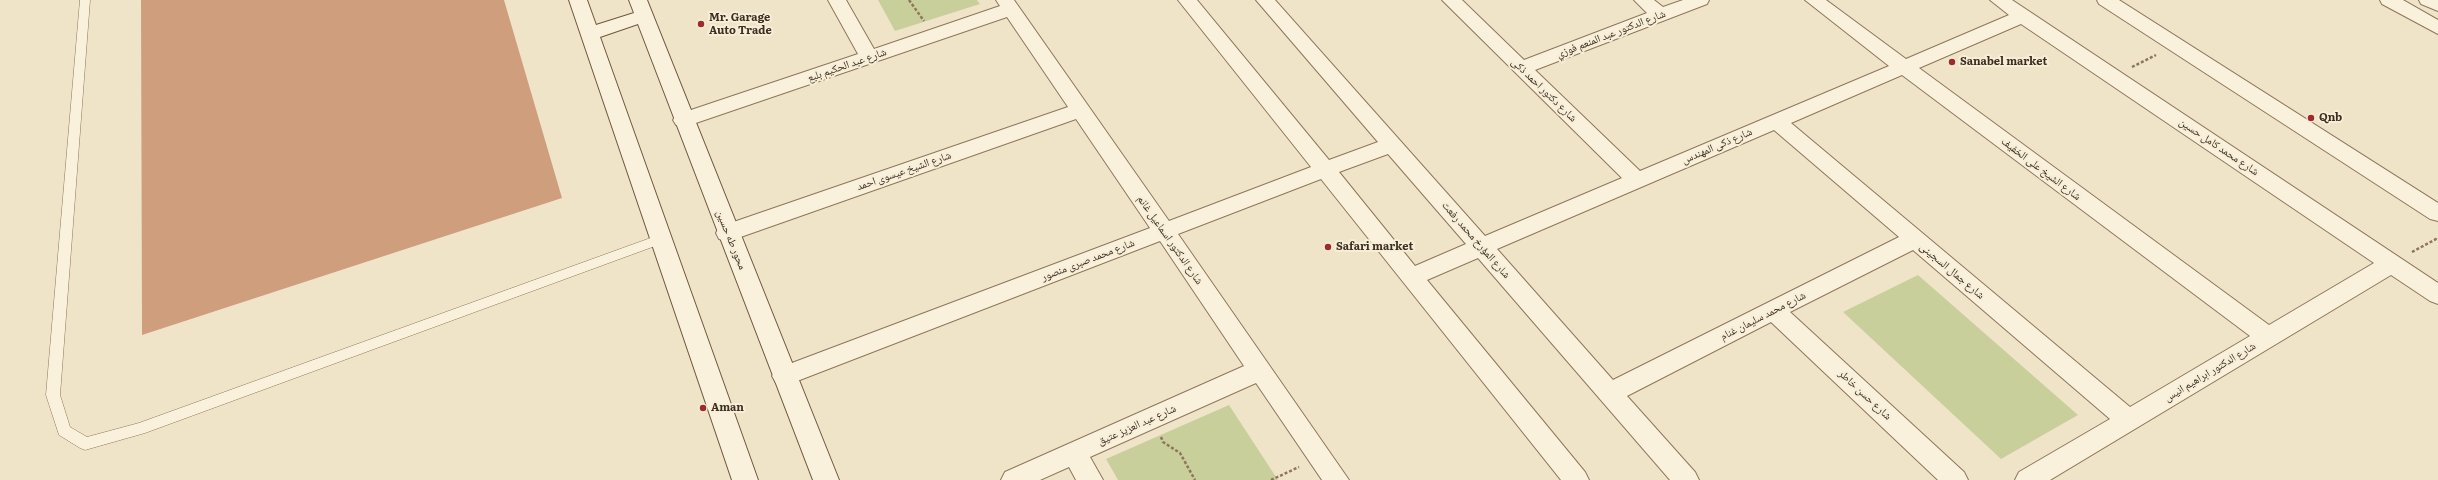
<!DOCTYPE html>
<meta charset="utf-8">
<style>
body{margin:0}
canvas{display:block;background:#f0e4c8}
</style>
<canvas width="2438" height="480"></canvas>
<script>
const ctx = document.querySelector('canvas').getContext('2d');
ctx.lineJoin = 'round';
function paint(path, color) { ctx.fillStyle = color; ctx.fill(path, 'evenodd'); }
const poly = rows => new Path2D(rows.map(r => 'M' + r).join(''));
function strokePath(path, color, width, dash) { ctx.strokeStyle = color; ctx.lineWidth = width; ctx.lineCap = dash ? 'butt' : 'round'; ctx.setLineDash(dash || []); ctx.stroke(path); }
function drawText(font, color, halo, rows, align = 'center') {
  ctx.font = font + ' Literata,"Noto Naskh Arabic",serif'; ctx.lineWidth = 4; ctx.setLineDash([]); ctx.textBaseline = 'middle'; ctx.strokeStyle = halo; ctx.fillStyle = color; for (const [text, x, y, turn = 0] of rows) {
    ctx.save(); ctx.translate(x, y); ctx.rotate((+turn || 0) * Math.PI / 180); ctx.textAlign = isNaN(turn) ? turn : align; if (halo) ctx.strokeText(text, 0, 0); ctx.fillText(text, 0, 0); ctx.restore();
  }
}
const green = poly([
 [878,0,977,0,980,4,895,31],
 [1918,275,2078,415,2001,459,1843,312],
 [1229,405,1278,480,1118,480,1106,459]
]);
const building = poly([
 [141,0,504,0,562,198,142,335]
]);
const path = poly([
 [909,0,924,21],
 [2132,67,2156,55],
 [2412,252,2438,238],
 [1161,437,1163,442,1180,453,1195,480],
 [1271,480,1299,467]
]);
const lane = poly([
 [80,0,90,0,60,395,70,427,87,437,139,423,656,236,661,234,667,239,666,242,145,433,85,450,80,448,59,435,46,395,80,0]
]);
const street = poly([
 [828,0,846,0,874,49,1000,6,996,0,1014,0,1169,221,1311,167,1178,0,1197,0,1329,160,1378,142,1256,0,1275,0,1485,236,1622,178,1442,0,1462,0,1524,60,1647,13,1634,0,1654,0,1663,7,1683,0,1709,0,1707,4,1535,70,1640,171,1889,66,1805,0,1826,0,1906,59,2009,15,1990,0,2012,0,2438,283,2438,304,2430,301,2391,275,2050,480,2015,480,2019,472,2110,419,1913,250,1790,312,1964,472,1968,480,1938,480,1771,322,1627,396,1695,472,1699,480,1670,480,1478,258,1427,280,1585,472,1589,480,1561,480,1321,179,1178,234,1349,480,1322,480,1256,383,1090,457,1103,480,1076,480,1069,467,1040,480,1001,480,1005,472,1244,366,1160,241,792,383,784,386,776,383,772,376,776,369,1150,228,1076,119,735,239,727,241,719,239,716,233,719,227,1068,107,1007,17,690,125,683,127,676,125,673,120,676,115,858,54,828,0],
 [2021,24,2374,263,2269,325,1919,68,2021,24],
 [1902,75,2250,336,2130,407,1791,123,1902,75],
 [1774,130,1899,237,1613,380,1497,249,1774,130],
 [1388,154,1466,244,1415,266,1339,172,1388,154],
 [2097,0,2119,0,2438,203,2438,221,2430,219,2099,4,2097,0],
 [2380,0,2403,0,2438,20,2438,34,2382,4,2380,0],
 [2419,0,2438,0,2438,11,2421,4,2419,0]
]);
const secondary = poly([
 [569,0,587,0,596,25,634,13,629,0,647,0,839,480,813,480,638,24,600,37,758,480,732,480,569,0]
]);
const markers = [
 [701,24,4,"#9e2a2b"],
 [1952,62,4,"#9e2a2b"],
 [2311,118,4,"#9e2a2b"],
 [1328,247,4,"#9e2a2b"],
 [703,408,4,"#9e2a2b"]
];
const poiNames = [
 ["Mr. Garage",709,18],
 ["Auto Trade",709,31],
 ["Sanabel market",1960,62],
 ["Qnb",2319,118],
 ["Safari market",1336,247],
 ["Aman",711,408]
];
const streetNames = [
 ["شارع الدكتور عبد المنعم فوزي",1611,34,-21],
 ["شارع عبد الحكيم بلبع",847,65,-19],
 ["شارع دكتور احمد ذكى",1544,90,44],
 ["شارع ذكى المهندس",1717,146,-23],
 ["شارع محمد كامل حسين",2219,147,34],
 ["شارع الشيخ على الخفيف",2041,169,37],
 ["شارع الشيخ عيسوى احمد",904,171,-19],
 ["محور طه حسين",731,240,68],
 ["شارع الدكتور اسماعيل غانم",1170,240,55],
 ["شارع المؤرخ محمد رفعت",1476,240,49],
 ["شارع محمد صبرى منصور",1088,260,-21],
 ["شارع جمال السجينى",1952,271,40],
 ["شارع محمد سليمان غنام",1763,316,-27],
 ["شارع الدكتور ابراهيم انيس",2210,372,-31],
 ["شارع حسن خاطر",1865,395,43],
 ["شارع عبد العزيز عتيق",1137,425,-24]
];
paint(green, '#c9cf9b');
paint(building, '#cf9f7d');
strokePath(lane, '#8d765c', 1);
strokePath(street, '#8d765c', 2);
strokePath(secondary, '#6f573f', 2);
strokePath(path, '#8d765c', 2.5, [3, 2]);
paint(lane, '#faf1dc');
paint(street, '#faf1dc');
paint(secondary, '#faf1dc');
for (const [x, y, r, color] of markers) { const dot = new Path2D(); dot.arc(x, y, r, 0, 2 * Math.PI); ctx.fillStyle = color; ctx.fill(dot); strokePath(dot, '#f7eed8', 1.5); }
drawText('bold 11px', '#3d2e20', '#f7eed8', poiNames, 'left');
drawText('11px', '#3d2e20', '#f7eed8', streetNames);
</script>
